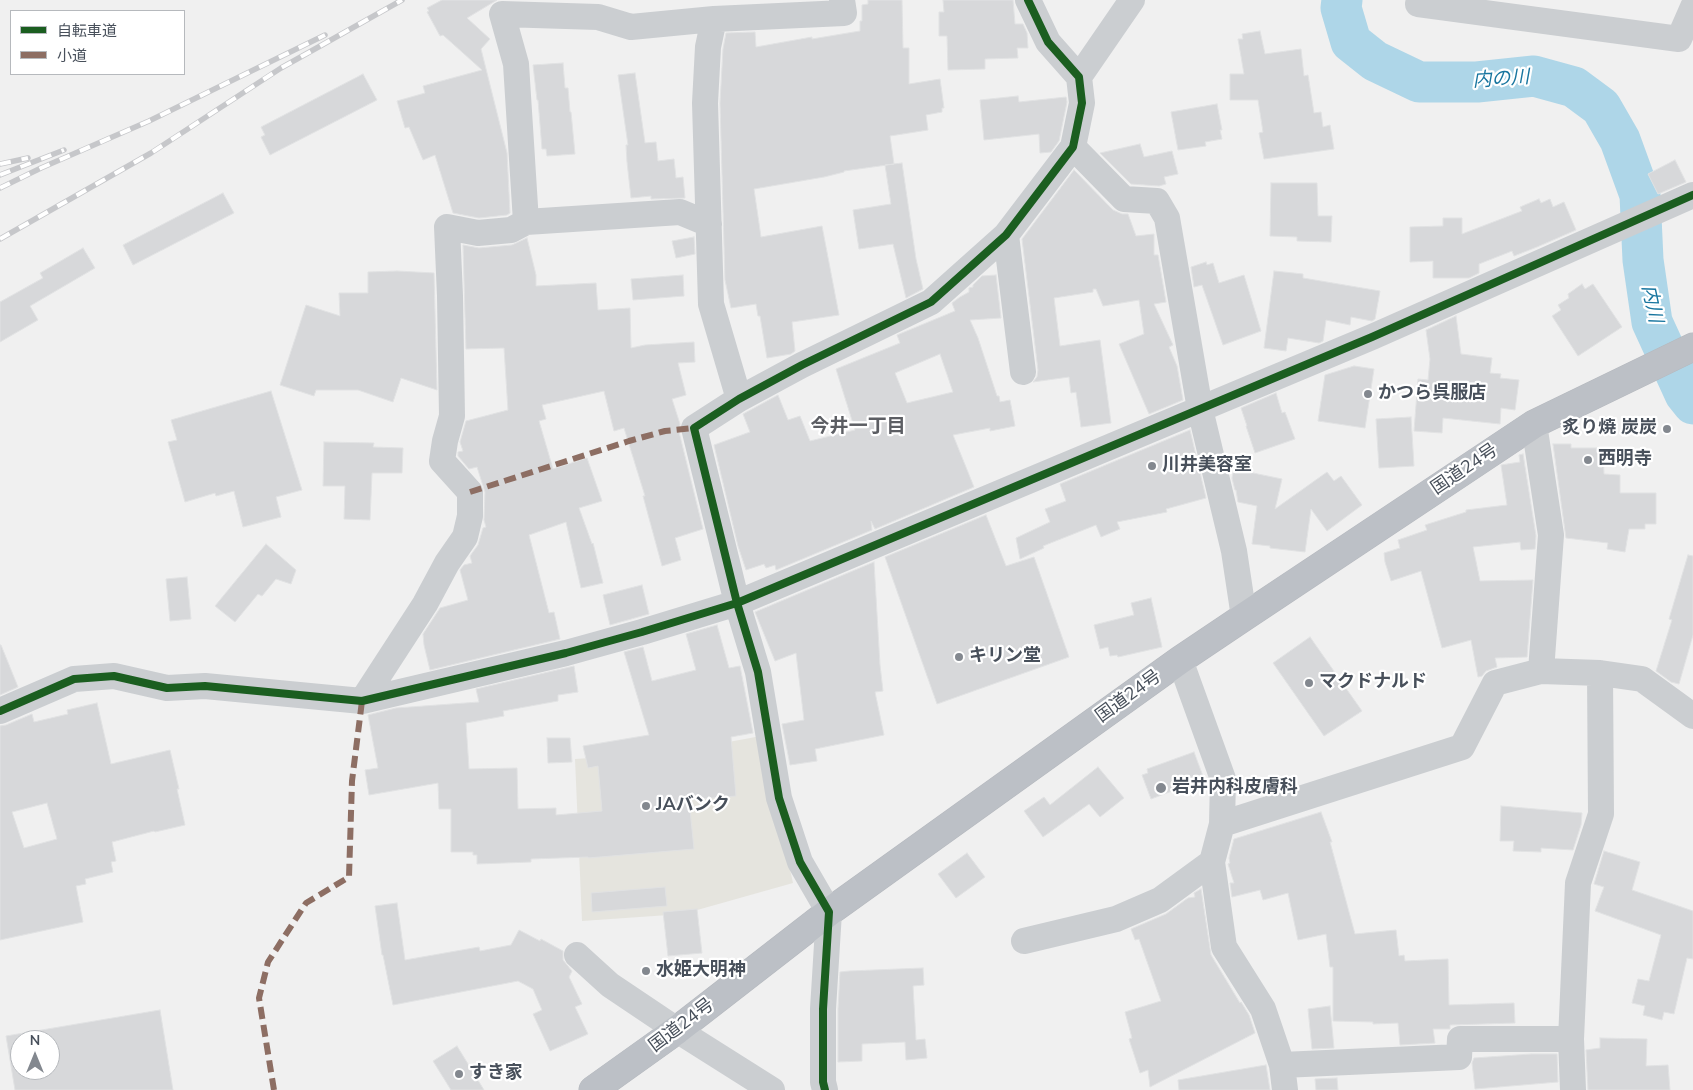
<!DOCTYPE html>
<meta charset="utf-8">
<style>
body{margin:0}
#map{position:relative;width:1693px;height:1090px;overflow:hidden;background:#f0f0f0;font-family:"Nunito Sans","Noto Sans JP",sans-serif}
canvas{display:block}
.legend{position:absolute;left:10px;top:10px;width:175px;height:65px;box-sizing:border-box;background:#fff;border:1px solid #b6b9bd;margin:0;padding:6px 9px;list-style:none;font-size:15px;color:#48505b}
.legend li{display:flex;align-items:center;gap:10px;height:25px}
.legend b{width:25px;border:1px solid #b6b9bd}
.north{position:absolute;left:10px;top:1030px;width:50px;height:50px;box-sizing:border-box;background:#fff;border:1px solid #b6b9bd;border-radius:50%;rotate:0deg;font-size:14px;font-weight:700;line-height:20px;text-align:center;color:#48505b}
.north::after{content:'';display:block;margin:auto;width:18px;height:22px;background:#83888f;clip-path:polygon(50% 0,100% 100%,50% 72%,0 100%)}
</style>
<div id="map">
<canvas width="1693" height="1090"></canvas>
<ul class="legend">
<li><b style="height:6px;background:#1b5e20"></b>自転車道</li>
<li><b style="height:6px;background:#8d6e63"></b>小道</li>
</ul>
<div class="north">N</div>
</div>
<script>
const ctx = document.querySelector('canvas').getContext('2d');
ctx.lineJoin = 'round';
function paint(path, color) { ctx.fillStyle = color; ctx.fill(path, 'evenodd'); }
const poly = rows => new Path2D(rows.map(r => 'M' + r).join(''));
function strokePath(path, color, width, dash) { ctx.strokeStyle = color; ctx.lineWidth = width; ctx.lineCap = dash ? 'butt' : 'round'; ctx.setLineDash(dash || []); ctx.stroke(path); }
function drawText(font, color, halo, rows, align = 'center') {
  ctx.font = font + ' "Nunito Sans","Noto Sans JP",sans-serif'; ctx.lineWidth = 4.5; ctx.setLineDash([]); ctx.textBaseline = 'middle'; ctx.strokeStyle = halo; ctx.fillStyle = color; for (const [text, x, y, turn = 0] of rows) {
    ctx.save(); ctx.translate(x, y); ctx.rotate((+turn || 0) * Math.PI / 180); ctx.textAlign = isNaN(turn) ? turn : align; if (halo) ctx.strokeText(text, 0, 0); ctx.fillText(text, 0, 0); ctx.restore();
  }
}
const commercial = poly([
 [761,736,793,883,683,914,582,921,575,759,669,753]
]);
const river = poly([
 [1342,0,1341,8,1351,42,1375,61,1419,82,1477,82,1534,76,1574,87,1601,107,1620,140,1640,195,1643,260,1652,322,1685,394,1693,404]
]);
const building = poly([
 [442,0,497,0,467,18,490,39,481,49,507,153,510,213,507,215,479,218,453,213,435,155,423,160,409,127,405,128,397,101,425,93,423,86,482,70,443,35,440,36,427,12,429,11,427,8,442,0],
 [868,0,902,0,903,48,909,48,909,84,940,79,944,108,942,108,942,112,926,115,928,130,890,136,894,164,844,171,844,172,824,177,754,189,761,237,822,226,839,315,792,322,795,351,791,354,767,358,760,316,758,316,756,304,731,308,725,280,720,103,723,49,726,33,755,32,756,47,812,37,812,39,860,31,860,21,862,21,862,5,868,4,868,0],
 [943,0,1013,0,1015,24,1023,24,1027,33,1028,48,1017,48,1018,58,985,59,985,69,948,70,947,36,939,36,939,12,944,12,943,0],
 [1260,31,1265,54,1301,49,1304,76,1308,75,1314,113,1321,112,1323,127,1330,125,1334,149,1264,159,1259,133,1263,132,1258,100,1230,100,1230,74,1244,74,1238,39,1243,39,1242,34,1260,31],
 [563,63,565,88,568,88,570,112,571,112,575,154,547,156,546,149,542,149,538,100,537,100,533,65,563,63],
 [635,73,645,143,656,142,658,161,674,159,676,178,683,177,685,198,651,199,651,196,631,198,627,162,626,145,628,145,618,75,635,73],
 [363,74,377,100,270,155,261,137,265,135,261,127,363,74],
 [1018,96,1019,102,1066,97,1067,102,1059,141,1051,152,1040,153,1039,134,984,140,980,100,1018,96],
 [1217,104,1222,130,1220,130,1222,139,1205,142,1206,146,1178,150,1171,112,1217,104],
 [1140,144,1144,157,1172,151,1178,174,1164,177,1166,184,1159,186,1131,184,1100,153,1140,144],
 [1675,160,1686,182,1658,194,1648,174,1675,160],
 [902,163,916,259,923,289,906,298,893,244,859,249,853,210,891,204,885,165,902,163],
 [1074,170,1113,210,1122,214,1128,214,1136,236,1154,234,1154,255,1158,255,1166,302,1154,304,1173,345,1169,347,1177,366,1183,400,1149,414,1119,344,1144,334,1139,300,1103,306,1096,289,1093,289,1093,292,1054,298,1060,346,1100,340,1111,423,1081,427,1076,392,1071,393,1069,377,1033,382,1037,377,1038,370,1022,239,1074,170],
 [1271,183,1317,183,1318,216,1332,216,1331,242,1297,241,1297,237,1270,236,1271,183],
 [223,193,234,213,133,265,123,245,223,193],
 [1539,199,1541,203,1550,199,1553,207,1564,202,1576,230,1537,247,1514,256,1512,251,1479,264,1479,273,1469,278,1433,278,1433,261,1410,262,1410,227,1443,226,1443,218,1462,218,1462,234,1522,211,1520,207,1539,199],
 [694,237,695,254,676,258,672,241,694,237],
 [527,238,536,275,536,286,596,283,598,310,630,308,631,348,645,345,694,342,695,362,678,363,686,395,672,399,680,424,679,432,703,529,675,538,681,560,662,566,643,496,645,496,624,428,614,431,604,391,542,405,546,419,539,421,553,469,587,458,602,501,579,508,592,544,593,543,603,583,581,588,566,522,529,535,549,613,554,612,560,639,430,670,424,645,423,634,440,608,468,600,460,570,464,565,472,563,470,556,478,545,483,528,486,527,484,520,485,492,477,467,469,469,458,456,458,452,463,451,460,442,466,421,508,410,504,348,466,349,463,245,479,248,512,245,527,238],
 [83,248,95,268,30,306,38,320,0,342,0,302,43,278,40,273,83,248],
 [1206,262,1207,265,1213,263,1219,283,1244,275,1261,331,1223,345,1202,285,1194,287,1191,267,1206,262],
 [397,271,434,273,437,390,401,378,393,402,358,390,316,390,314,396,280,385,306,305,340,316,339,293,368,293,368,272,397,271],
 [1274,271,1303,274,1303,278,1380,291,1375,319,1372,321,1351,317,1350,325,1326,320,1323,341,1319,343,1288,338,1286,351,1264,348,1274,271],
 [683,275,684,296,633,300,631,279,683,275],
 [996,275,1001,318,970,320,978,338,997,396,999,396,1000,402,1010,400,1015,426,990,431,990,428,953,435,974,487,875,529,871,521,872,530,776,570,775,565,766,568,764,564,746,570,738,546,714,445,750,432,743,414,778,395,788,420,800,416,810,441,855,430,836,369,900,343,897,335,955,311,952,303,960,297,969,292,969,288,973,287,973,285,982,276,996,275],
 [940,354,953,392,907,403,895,373,940,354],
 [1582,284,1585,289,1593,284,1622,327,1578,356,1552,316,1561,310,1558,305,1569,298,1568,294,1582,284],
 [1456,316,1461,354,1492,358,1490,373,1501,374,1500,378,1519,380,1515,410,1501,408,1500,424,1443,418,1442,433,1414,431,1418,379,1428,380,1430,359,1426,330,1456,316],
 [1354,366,1374,369,1365,428,1318,421,1325,375,1354,366],
 [271,391,302,490,276,497,281,517,243,527,234,491,216,496,215,493,185,502,168,442,177,440,171,420,271,391],
 [1276,393,1282,413,1285,412,1295,439,1255,453,1246,426,1247,426,1241,408,1276,393],
 [1411,417,1414,466,1379,468,1376,419,1411,417],
 [1190,430,1206,498,1166,509,1167,512,1117,522,1120,529,1101,537,1096,525,1043,546,1044,548,1020,559,1016,538,1050,522,1045,509,1066,501,1060,484,1190,430],
 [324,442,374,443,373,447,403,448,402,473,372,473,370,520,344,519,345,486,323,486,324,442],
 [1553,444,1571,444,1571,448,1603,448,1604,474,1620,475,1620,493,1656,493,1656,524,1645,524,1645,529,1629,529,1625,552,1607,549,1608,543,1566,538,1553,444],
 [1523,454,1536,536,1535,549,1521,550,1520,542,1473,547,1480,581,1533,580,1527,657,1495,658,1497,667,1486,671,1482,676,1478,677,1471,640,1442,648,1421,571,1391,581,1385,562,1384,553,1400,548,1398,540,1427,530,1425,525,1466,512,1466,510,1507,505,1501,465,1520,462,1519,455,1523,454],
 [1234,469,1282,479,1275,509,1327,472,1334,481,1341,476,1362,505,1327,531,1311,509,1305,552,1270,548,1270,546,1252,544,1257,506,1238,502,1236,490,1235,490,1232,478,1234,469],
 [986,515,1006,566,1034,557,1069,657,937,704,885,557,986,515],
 [266,544,296,570,291,584,276,579,262,596,258,594,235,622,215,606,266,544],
 [1688,555,1693,556,1693,635,1679,684,1671,682,1656,671,1672,620,1669,619,1688,555],
 [874,562,880,665,883,691,875,692,884,735,815,749,817,761,790,765,782,724,804,720,796,653,775,661,755,612,874,562],
 [187,577,191,619,170,621,166,579,187,577],
 [642,585,649,614,610,625,603,595,642,585],
 [1151,598,1162,647,1118,657,1117,655,1110,656,1108,647,1100,649,1094,625,1134,615,1131,603,1151,598],
 [717,625,729,668,740,666,753,733,731,737,736,796,689,800,694,849,588,858,588,857,531,859,531,862,477,864,477,855,473,855,473,852,451,852,451,809,439,809,438,783,369,795,365,770,378,768,368,715,396,708,479,702,476,689,574,666,578,692,558,695,558,701,503,711,504,716,466,723,469,769,517,768,518,809,556,808,556,815,602,811,598,766,588,768,583,746,649,735,624,652,643,647,652,681,696,670,686,634,717,625],
 [1310,637,1362,711,1324,736,1273,663,1310,637],
 [0,645,1,645,18,687,0,695,0,645],
 [97,703,111,764,170,750,179,789,177,789,185,825,155,832,154,831,112,842,116,861,111,862,113,872,85,879,86,884,76,886,83,922,0,940,0,726,6,725,32,714,34,722,68,714,67,710,97,703],
 [47,803,57,839,24,848,12,812,47,803],
 [547,738,570,738,572,762,548,763,547,738],
 [1194,752,1204,779,1151,799,1142,775,1148,773,1147,769,1194,752],
 [1098,767,1124,798,1100,817,1089,804,1043,837,1024,811,1044,797,1050,805,1098,767],
 [1501,806,1582,813,1581,825,1573,850,1541,848,1541,852,1513,851,1514,841,1500,841,1501,806],
 [1321,812,1332,842,1330,842,1355,934,1396,930,1399,956,1404,955,1405,961,1448,959,1449,1005,1514,1003,1515,1023,1450,1025,1450,1029,1433,1029,1435,1043,1400,1045,1398,1023,1373,1024,1373,1022,1333,1021,1333,967,1330,967,1326,934,1298,940,1288,893,1263,900,1260,890,1232,897,1230,883,1234,883,1228,864,1230,863,1229,858,1234,839,1321,812],
 [1604,851,1640,862,1632,890,1693,911,1693,959,1687,958,1674,1014,1664,1012,1662,1020,1643,1015,1645,1006,1632,1003,1638,979,1649,981,1661,935,1595,911,1604,887,1594,884,1604,851],
 [967,853,985,877,956,898,938,874,967,853],
 [665,887,667,906,592,912,591,893,665,887],
 [1201,889,1211,955,1240,1003,1241,1002,1249,1015,1255,1033,1150,1087,1148,1070,1140,1073,1129,1039,1132,1038,1125,1012,1161,1001,1139,939,1135,940,1131,929,1166,914,1188,898,1195,897,1194,893,1201,889],
 [397,903,405,960,479,947,480,951,511,945,519,930,540,941,541,939,563,951,563,960,572,971,569,977,582,1004,575,1007,588,1034,550,1051,533,1014,542,1010,533,989,518,981,393,1005,383,955,382,955,375,906,397,903],
 [697,909,702,953,668,956,663,912,697,909],
 [923,968,924,985,913,986,916,1040,925,1039,927,1058,906,1060,905,1042,862,1044,862,1061,838,1062,838,1009,840,972,849,971,923,968],
 [1330,1006,1334,1048,1312,1049,1308,1009,1330,1006],
 [160,1010,173,1090,15,1090,6,1036,160,1010],
 [20,1040,50,1040,50,1070,20,1070,20,1040],
 [1600,1038,1647,1039,1646,1066,1668,1065,1670,1090,1588,1090,1586,1050,1600,1048,1600,1038],
 [457,1046,484,1090,451,1090,433,1061,457,1046],
 [1531,1054,1557,1054,1558,1082,1475,1089,1472,1063,1474,1058,1531,1054],
 [1266,1065,1270,1090,1179,1090,1178,1080,1266,1065],
 [1337,1078,1338,1090,1316,1090,1315,1079,1337,1078]
]);
const minor = poly([
 [1419,0,1418,4,1679,39,1693,7],
 [714,19,708,47,705,103,711,304,739,399],
 [1079,77,1132,0],
 [1073,147,1124,199,1157,201,1167,218,1200,409,1234,551,1244,617],
 [526,222,516,64,502,14,598,17,631,27,714,19,844,13,842,0],
 [1006,235,1023,372],
 [1534,424,1551,535,1541,671],
 [1180,660,1223,779,1222,824,1212,862,1224,947,1263,1009,1282,1065,1285,1090],
 [362,701,425,604,447,563,465,537,470,516,470,492,442,461,445,441,452,416,450,296,447,227,478,233,511,230,526,222,680,212,709,224],
 [0,711,74,679,114,676,167,688,205,686,362,701,566,653,642,632,737,603,1372,337,1693,195],
 [1222,824,1462,747,1495,683,1541,671,1600,673,1642,679,1693,716],
 [1024,941,1116,919,1160,900,1212,862],
 [577,955,610,985,677,1030,772,1090],
 [1282,1065,1459,1057,1460,1039,1571,1039],
 [825,1090,823,1082,823,1009,829,912,800,862,779,798,758,672,737,603,694,428,739,399,802,365,931,302,1006,235,1073,147,1082,103,1079,77,1048,42,1028,0],
 [1573,1090,1571,1039,1578,883,1601,814,1600,673]
]);
const highway = poly([
 [593,1090,677,1030,829,912,1180,660,1244,617,1534,424,1693,347]
]);
const rail = poly([
 [0,164,28,158],
 [0,175,64,150],
 [0,188,41,168,149,121,325,35],
 [0,239,151,153,281,68,402,0]
]);
const quiet = poly([
 [470,492,629,441,665,431,694,428],
 [274,1090,259,998,268,962,306,903,349,877,352,781,362,701]
]);
const cycleway = poly([
 [0,711,74,679,114,676,167,688,205,686,362,701,566,653,642,632,737,603,1372,337,1693,195],
 [825,1090,823,1082,823,1009,829,912,800,862,779,798,758,672,737,603,694,428,739,399,802,365,931,302,1006,235,1073,147,1082,103,1079,77,1048,42,1028,0]
]);
const markers = [
 [1368,394,5,"#83888f"],
 [1667,429,5,"#83888f"],
 [1588,460,5,"#83888f"],
 [1152,466,5,"#83888f"],
 [959,657,5,"#83888f"],
 [1309,683,5,"#83888f"],
 [1161,788,6,"#83888f"],
 [646,806,5,"#83888f"],
 [646,971,5,"#83888f"],
 [459,1074,5,"#83888f"]
];
const poiNames = [
 ["かつら呉服店",1378,394],
 ["炙り焼 炭炭",1657,429,"right"],
 ["西明寺",1598,460],
 ["川井美容室",1162,466],
 ["キリン堂",969,657],
 ["マクドナルド",1319,683],
 ["岩井内科皮膚科",1172,788],
 ["JAバンク",656,806],
 ["水姫大明神",656,971],
 ["すき家",469,1074]
];
const streetNames = [
 ["国道24号",1465,470,-34],
 ["国道24号",1129,697,-36],
 ["国道24号",682,1026,-37]
];
const waterNames = [
 ["内の川",1501,80,-4],
 ["内川",1651,304,78]
];
const neighbourhoodNames = [
 ["今井一丁目",858,427]
];
paint(commercial, '#e5e4de');
strokePath(river, '#aed6e8', 41);
paint(building, '#d7d8da');
strokePath(building, '#e1e2e3', 1);
strokePath(highway, '#b5b8be', 29);
strokePath(minor, '#cbced1', 26);
strokePath(highway, '#bcc0c6', 28);
strokePath(rail, '#c6c7ca', 5.5);
strokePath(rail, '#fff', 4, [11]);
strokePath(quiet, '#8d6e63', 6, [12, 6]);
strokePath(cycleway, '#1b5e20', 8);
for (const [x, y, r, color] of markers) { const dot = new Path2D(); dot.arc(x, y, r, 0, 2 * Math.PI); ctx.fillStyle = color; ctx.fill(dot); strokePath(dot, '#fff', 2); }
drawText('bold 18px', '#48505b', '#fff', poiNames, 'left');
drawText('18px', '#48505b', '#fff', streetNames);
drawText('italic 19px', '#17759f', '#fff', waterNames);
drawText('bold 19px', '#5c5e63', '#fff', neighbourhoodNames);
</script>
